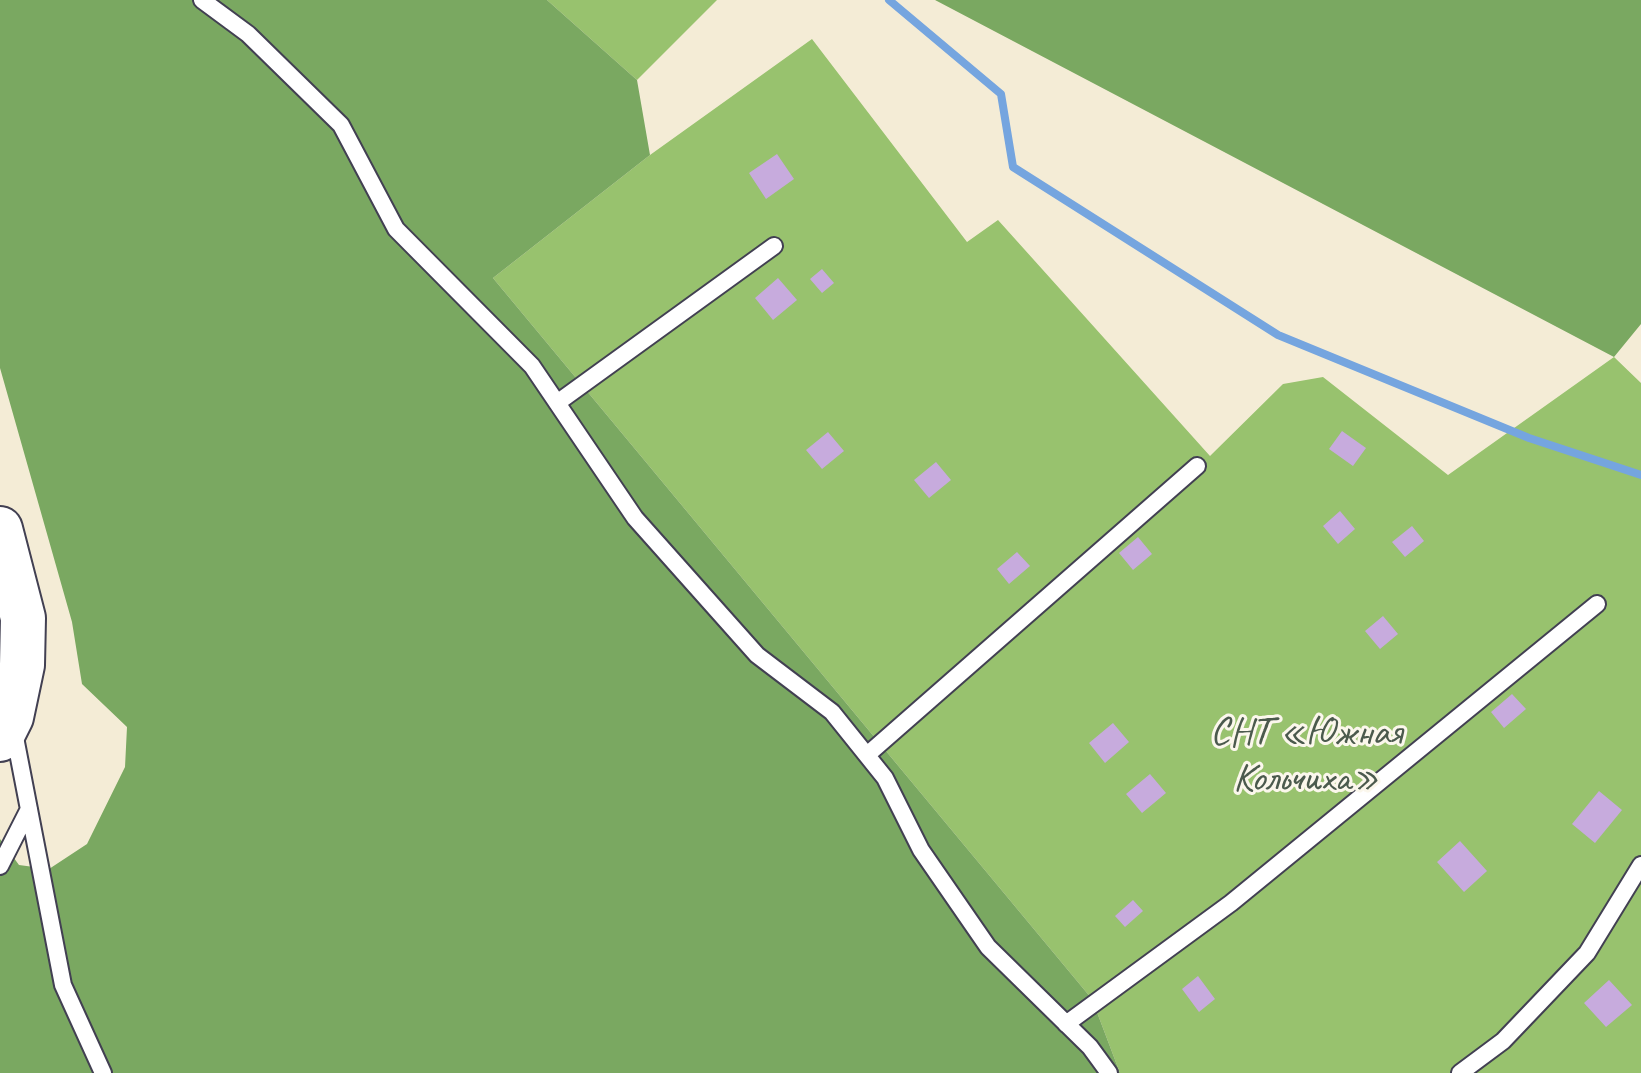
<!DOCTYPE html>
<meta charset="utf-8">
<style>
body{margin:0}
canvas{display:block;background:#f4ecd6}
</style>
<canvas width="1641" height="1073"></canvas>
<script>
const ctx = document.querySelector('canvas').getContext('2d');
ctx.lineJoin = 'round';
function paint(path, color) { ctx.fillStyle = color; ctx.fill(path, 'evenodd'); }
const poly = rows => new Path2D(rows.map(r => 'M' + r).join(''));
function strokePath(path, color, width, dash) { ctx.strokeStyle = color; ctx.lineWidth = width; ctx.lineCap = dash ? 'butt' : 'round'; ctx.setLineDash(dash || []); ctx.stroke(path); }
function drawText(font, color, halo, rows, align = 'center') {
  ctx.font = font + ' Caveat,sans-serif'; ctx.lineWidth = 6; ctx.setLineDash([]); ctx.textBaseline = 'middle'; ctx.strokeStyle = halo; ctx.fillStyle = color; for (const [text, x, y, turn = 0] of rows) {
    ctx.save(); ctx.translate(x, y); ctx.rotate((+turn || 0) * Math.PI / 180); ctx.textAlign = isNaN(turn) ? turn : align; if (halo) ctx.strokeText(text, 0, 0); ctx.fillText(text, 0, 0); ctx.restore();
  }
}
const green = poly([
 [547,0,717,0,637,80],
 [812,39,967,242,998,220,1210,456,1283,384,1323,377,1448,475,1614,357,1641,383,1641,1073,1120,1073,1092,999,493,278,650,155]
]);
const forest = poly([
 [0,0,547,0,637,80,650,155,493,278,1092,999,1120,1073,0,1073,0,839,19,865,49,869,87,844,125,767,127,727,82,684,72,622,0,368],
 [935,0,1641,0,1641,324,1614,357]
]);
const stream = poly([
 [889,0,1001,94,1013,167,1278,335,1529,438,1641,475]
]);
const building = poly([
 [777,154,794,179,766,199,749,173],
 [822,269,834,283,822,293,810,279],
 [778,278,797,300,773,320,755,298],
 [1342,431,1366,448,1353,466,1329,449],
 [828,432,844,451,822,469,806,450],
 [936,462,951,480,929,498,914,480],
 [1340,511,1355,529,1338,544,1323,526],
 [1412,526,1424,541,1405,557,1392,542],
 [1138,537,1152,554,1133,570,1119,553],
 [1017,552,1030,566,1009,584,997,569],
 [1383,616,1398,634,1380,649,1365,631],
 [1512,694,1526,709,1504,728,1491,712],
 [1113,723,1129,742,1105,763,1089,743],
 [1150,774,1166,793,1142,813,1126,794],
 [1599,791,1622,810,1595,843,1572,824],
 [1460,841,1487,871,1464,892,1437,862],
 [1133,900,1143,911,1125,927,1115,916],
 [1198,976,1215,999,1199,1012,1182,989],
 [1609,980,1632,1005,1606,1027,1584,1003]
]);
const service = poly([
 [202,0,248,34,341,125,396,229,532,366,635,518,757,655,832,712,885,778,921,850,988,947,1090,1047,1109,1073],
 [557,403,774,246],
 [14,732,63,985,103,1073],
 [867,755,1197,466],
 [0,866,29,809],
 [1066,1024,1231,903,1597,604],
 [1460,1073,1503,1041,1587,953,1641,865]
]);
const secondary = poly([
 [0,529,23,618,22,665,11,717,0,739]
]);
const parkNames = [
 ["СНТ «Южная",1306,734],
 ["Кольчиха»",1306,780]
];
paint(green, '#98c26e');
paint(forest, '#7aa861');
strokePath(stream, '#75a5df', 8);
paint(building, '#c7abdd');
strokePath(service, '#424052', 20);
strokePath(secondary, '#424052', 48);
strokePath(service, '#fff', 16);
strokePath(secondary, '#fff', 44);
drawText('40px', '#4b5a4d', '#fbf7ec', parkNames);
</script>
